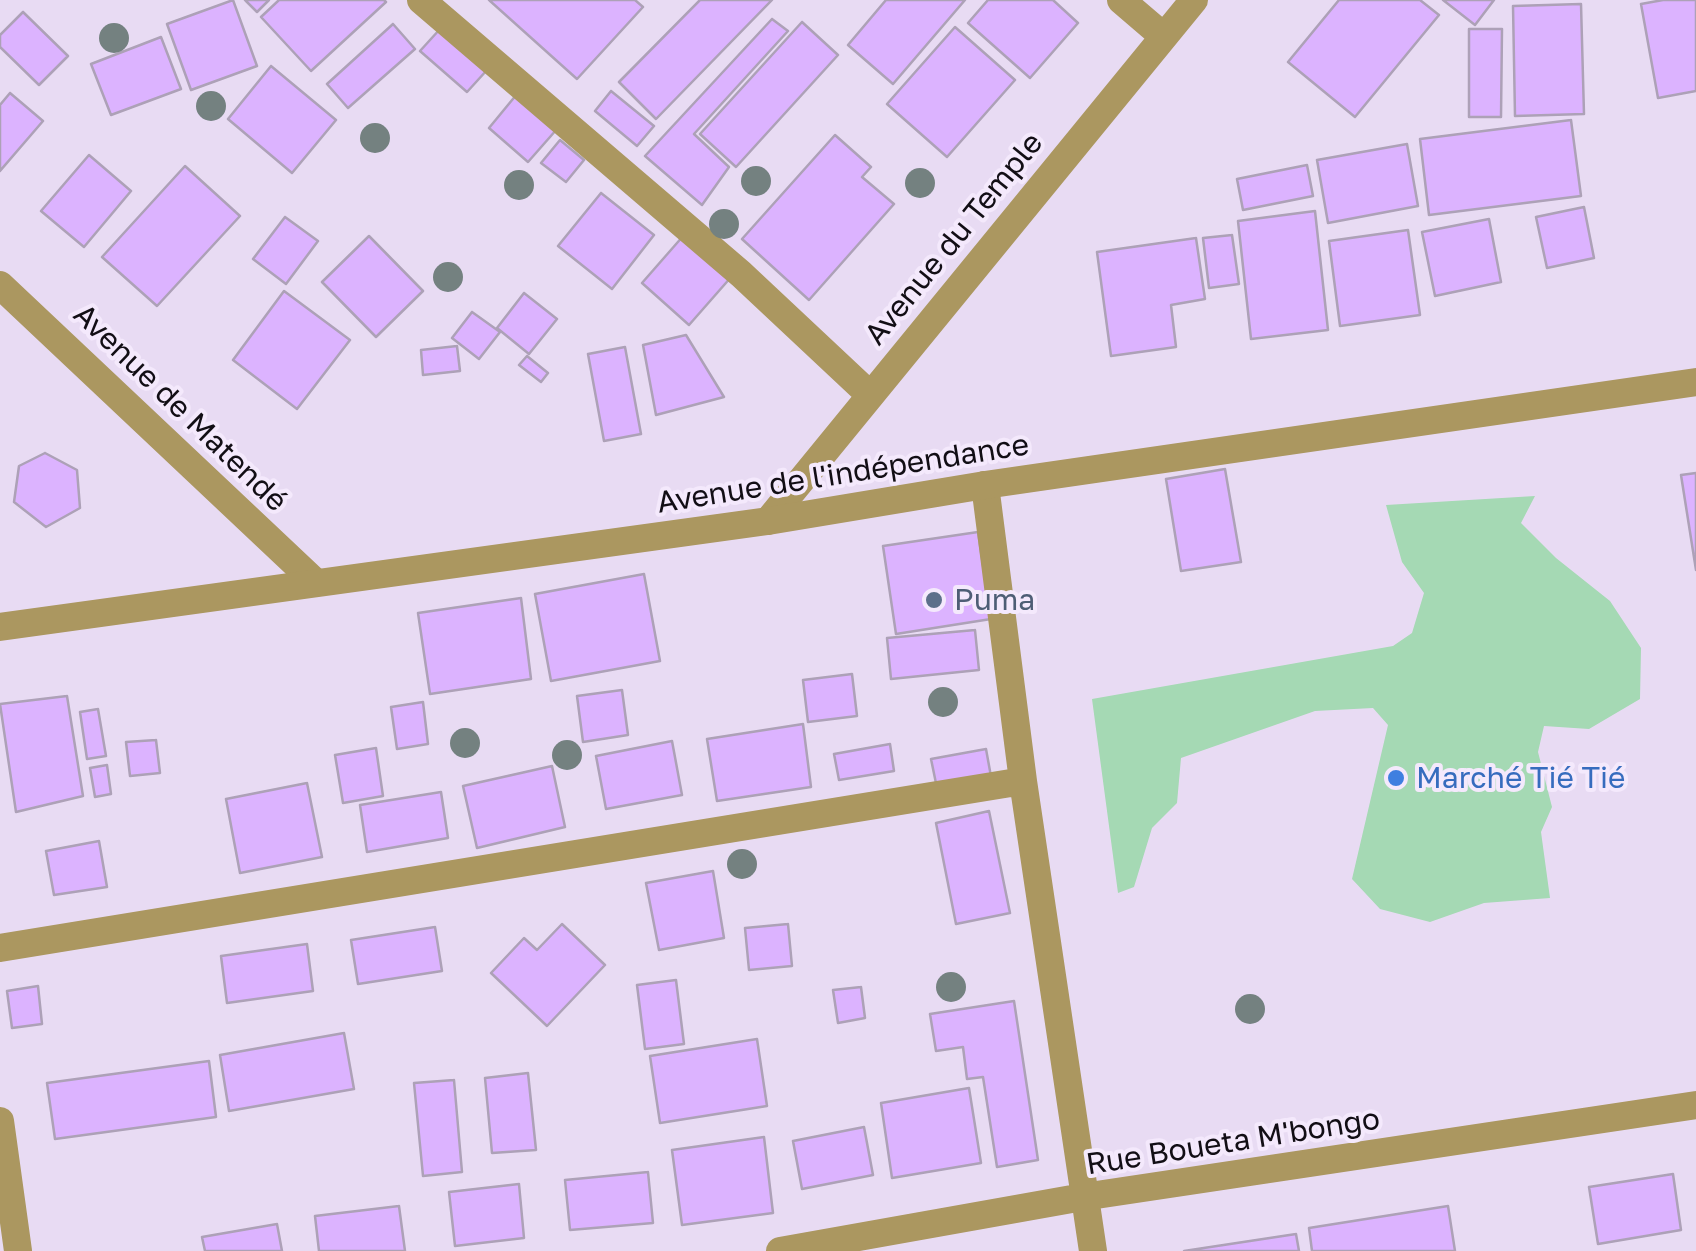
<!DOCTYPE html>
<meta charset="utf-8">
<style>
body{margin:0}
canvas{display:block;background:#e8dbf3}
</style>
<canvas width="1696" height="1251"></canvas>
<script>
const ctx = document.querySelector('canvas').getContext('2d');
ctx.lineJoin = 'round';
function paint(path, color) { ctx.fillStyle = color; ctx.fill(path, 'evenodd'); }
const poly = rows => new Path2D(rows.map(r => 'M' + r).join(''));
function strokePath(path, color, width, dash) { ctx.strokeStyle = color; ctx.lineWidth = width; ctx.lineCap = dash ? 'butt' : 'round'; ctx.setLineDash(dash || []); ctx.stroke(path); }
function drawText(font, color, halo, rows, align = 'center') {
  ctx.font = font + ' "Golos Text",sans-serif'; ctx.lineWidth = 8; ctx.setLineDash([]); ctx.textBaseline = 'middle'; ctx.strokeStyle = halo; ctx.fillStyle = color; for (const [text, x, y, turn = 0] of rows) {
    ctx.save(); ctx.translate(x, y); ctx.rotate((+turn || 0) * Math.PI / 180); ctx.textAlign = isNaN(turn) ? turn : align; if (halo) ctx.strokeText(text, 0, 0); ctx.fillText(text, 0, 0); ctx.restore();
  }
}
const green = poly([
 [1535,496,1521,523,1556,558,1610,601,1641,648,1640,699,1589,729,1544,726,1538,752,1552,807,1541,832,1550,898,1484,903,1430,922,1380,909,1352,879,1388,725,1373,708,1315,711,1181,758,1177,803,1152,828,1134,887,1118,893,1092,699,1393,646,1412,633,1424,593,1402,562,1386,505]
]);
const building = poly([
 [233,0,257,66,191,90,167,24,233,0],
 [245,0,269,0,257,12,245,0],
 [279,0,384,0,386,2,311,71,261,17,279,0],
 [489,0,635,0,643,7,577,79,489,0],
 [700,0,772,0,656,119,619,82,700,0],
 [886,0,965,0,893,84,848,45,886,0],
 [988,0,1053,0,1078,23,1030,78,968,23,988,0],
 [1339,0,1420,0,1439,15,1355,117,1288,62,1339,0],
 [1443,0,1494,0,1475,25,1443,0],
 [1663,0,1696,0,1696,91,1658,98,1641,4,1663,0],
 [1581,4,1584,114,1515,116,1513,6,1581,4],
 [23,12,68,56,39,85,0,47,0,35,23,12],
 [772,19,788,31,694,134,729,167,702,205,645,156,772,19],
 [802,22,838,55,736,167,700,134,802,22],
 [393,24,415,49,348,108,327,84,393,24],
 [955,27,1015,80,947,157,887,104,955,27],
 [440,29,487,70,467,92,420,51,440,29],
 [1469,29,1502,29,1501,117,1469,117,1469,29],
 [161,37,181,89,111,115,91,64,161,37],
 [271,66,336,120,292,173,228,119,271,66],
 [611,91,654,126,637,146,595,111,611,91],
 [10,93,43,121,0,171,0,105,10,93],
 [517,94,557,129,528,162,489,128,517,94],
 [1571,120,1581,196,1429,215,1420,139,1571,120],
 [835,135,871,167,862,177,894,204,809,300,742,239,835,135],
 [560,140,584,160,566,182,541,163,560,140],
 [1407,144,1418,206,1328,223,1317,160,1407,144],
 [89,155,131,191,84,247,41,211,89,155],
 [1307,165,1313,196,1243,210,1237,179,1307,165],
 [185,166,240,216,157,306,102,257,185,166],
 [601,193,654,235,612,289,558,246,601,193],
 [1584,207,1594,258,1547,268,1536,217,1584,207],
 [1315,211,1328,330,1251,339,1238,221,1315,211],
 [285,217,318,241,286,284,253,259,285,217],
 [1489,219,1501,282,1435,296,1422,232,1489,219],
 [1408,230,1420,315,1340,326,1329,241,1408,230],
 [684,235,732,276,689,325,642,283,684,235],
 [1232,235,1239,284,1209,288,1203,238,1232,235],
 [369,236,423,291,376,337,322,282,369,236],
 [1196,238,1205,299,1171,305,1176,347,1111,356,1097,252,1196,238],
 [284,291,350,340,297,409,233,360,284,291],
 [524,293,557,319,529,354,497,328,524,293],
 [472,312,500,332,479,359,452,338,472,312],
 [686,335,724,397,656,415,643,345,686,335],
 [457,346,460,371,423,375,421,350,457,346],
 [625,347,641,434,604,441,588,354,625,347],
 [527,356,548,373,541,382,519,365,527,356],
 [45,453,77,470,80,508,46,527,14,502,19,466,45,453],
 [1225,469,1241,562,1181,571,1166,479,1225,469],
 [1696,473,1696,570,1681,475,1696,473],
 [978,532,991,619,896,634,883,546,978,532],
 [644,574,660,661,551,681,535,594,644,574],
 [521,598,531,679,430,694,418,613,521,598],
 [975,630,979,670,891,679,887,638,975,630],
 [852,674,857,716,808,722,803,680,852,674],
 [622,690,628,735,583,742,577,696,622,690],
 [67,696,83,796,16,812,0,704,67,696],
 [423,702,428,744,397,749,391,707,423,702],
 [98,709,106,756,87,759,80,712,98,709],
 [803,724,811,787,717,801,707,739,803,724],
 [156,740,160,773,130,776,126,742,156,740],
 [672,741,682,795,606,809,596,756,672,741],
 [890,744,894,771,839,780,834,754,890,744],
 [376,748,383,796,343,803,335,755,376,748],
 [986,749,992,782,938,793,931,759,986,749],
 [107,765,111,794,95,797,90,768,107,765],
 [552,766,565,827,477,848,463,786,552,766],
 [307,783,322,857,240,873,226,799,307,783],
 [441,792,448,838,367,852,360,805,441,792],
 [989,811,1010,913,956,924,936,823,989,811],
 [99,841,107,887,54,895,46,851,99,841],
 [713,871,724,938,659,950,646,883,713,871],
 [562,924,605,965,547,1026,491,973,524,938,537,950,562,924],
 [788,924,792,966,749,970,745,928,788,924],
 [435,927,442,971,358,984,351,940,435,927],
 [307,944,313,991,227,1003,221,956,307,944],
 [676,980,684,1044,645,1049,637,985,676,980],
 [38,986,42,1024,12,1028,7,991,38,986],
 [861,987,865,1018,838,1023,833,990,861,987],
 [1014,1001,1038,1160,997,1167,983,1077,967,1079,963,1047,936,1051,930,1014,1014,1001],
 [344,1033,354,1089,229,1111,220,1055,344,1033],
 [757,1039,767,1106,660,1123,650,1056,757,1039],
 [209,1061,216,1117,55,1139,47,1083,209,1061],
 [528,1073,536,1150,492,1153,485,1078,528,1073],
 [454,1080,462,1172,423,1176,414,1083,454,1080],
 [969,1088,981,1163,892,1178,881,1103,969,1088],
 [864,1127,873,1175,802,1189,793,1141,864,1127],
 [764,1137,773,1213,682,1225,672,1150,764,1137],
 [648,1172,653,1223,570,1230,565,1180,648,1172],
 [1673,1174,1681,1230,1598,1244,1589,1187,1673,1174],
 [519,1184,524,1238,455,1246,449,1192,519,1184],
 [399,1206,405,1251,319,1251,315,1216,399,1206],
 [1448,1206,1455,1251,1312,1251,1309,1228,1448,1206],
 [277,1224,282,1251,205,1251,202,1237,277,1224],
 [1296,1234,1299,1251,1184,1251,1296,1234]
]);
const minor = poly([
 [421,0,741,274,869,394],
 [1121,0,1163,36],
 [0,285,314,581],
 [985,485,1023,781,1093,1251],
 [768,521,1194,0],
 [0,948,1023,781],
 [0,1121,18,1251],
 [780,1251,1083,1197,1696,1105]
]);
const tertiary = poly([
 [0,627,768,521,985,485,1696,382]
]);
const trees = [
 [114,38],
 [211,106],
 [375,138],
 [756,181],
 [920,183],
 [519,185],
 [724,224],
 [448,277],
 [943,702],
 [465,743],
 [567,755],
 [742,864],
 [951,987],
 [1250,1009]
];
const markers = [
 [934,600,10,"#5c6f8a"],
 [1396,778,10,"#3f7fe0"]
];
const streetNames = [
 ["Avenue du Temple",954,239,-51],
 ["Avenue de Matendé",180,408,44],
 ["Avenue de l'indépendance",843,474,-9],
 ["Rue Boueta M'bongo",1233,1142,-9]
];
const serviceNames = [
 ["Puma",954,600]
];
const shopNames = [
 ["Marché Tié Tié",1416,778]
];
paint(green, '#a5d9b4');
paint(building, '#dcb3ff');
strokePath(building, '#ada1b7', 2.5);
strokePath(minor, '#ab9760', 28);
strokePath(tertiary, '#ab9760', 28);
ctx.fillStyle = '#748180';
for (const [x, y] of trees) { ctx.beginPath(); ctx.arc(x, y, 15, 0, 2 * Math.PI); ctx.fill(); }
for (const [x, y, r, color] of markers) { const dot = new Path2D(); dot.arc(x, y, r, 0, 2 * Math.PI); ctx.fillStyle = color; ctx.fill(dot); strokePath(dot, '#f4e9fc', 4); }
drawText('30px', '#120e15', '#f4e9fc', streetNames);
drawText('30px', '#4e5e75', '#f4e9fc', serviceNames, 'left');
drawText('30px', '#366cbe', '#f4e9fc', shopNames, 'left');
</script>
